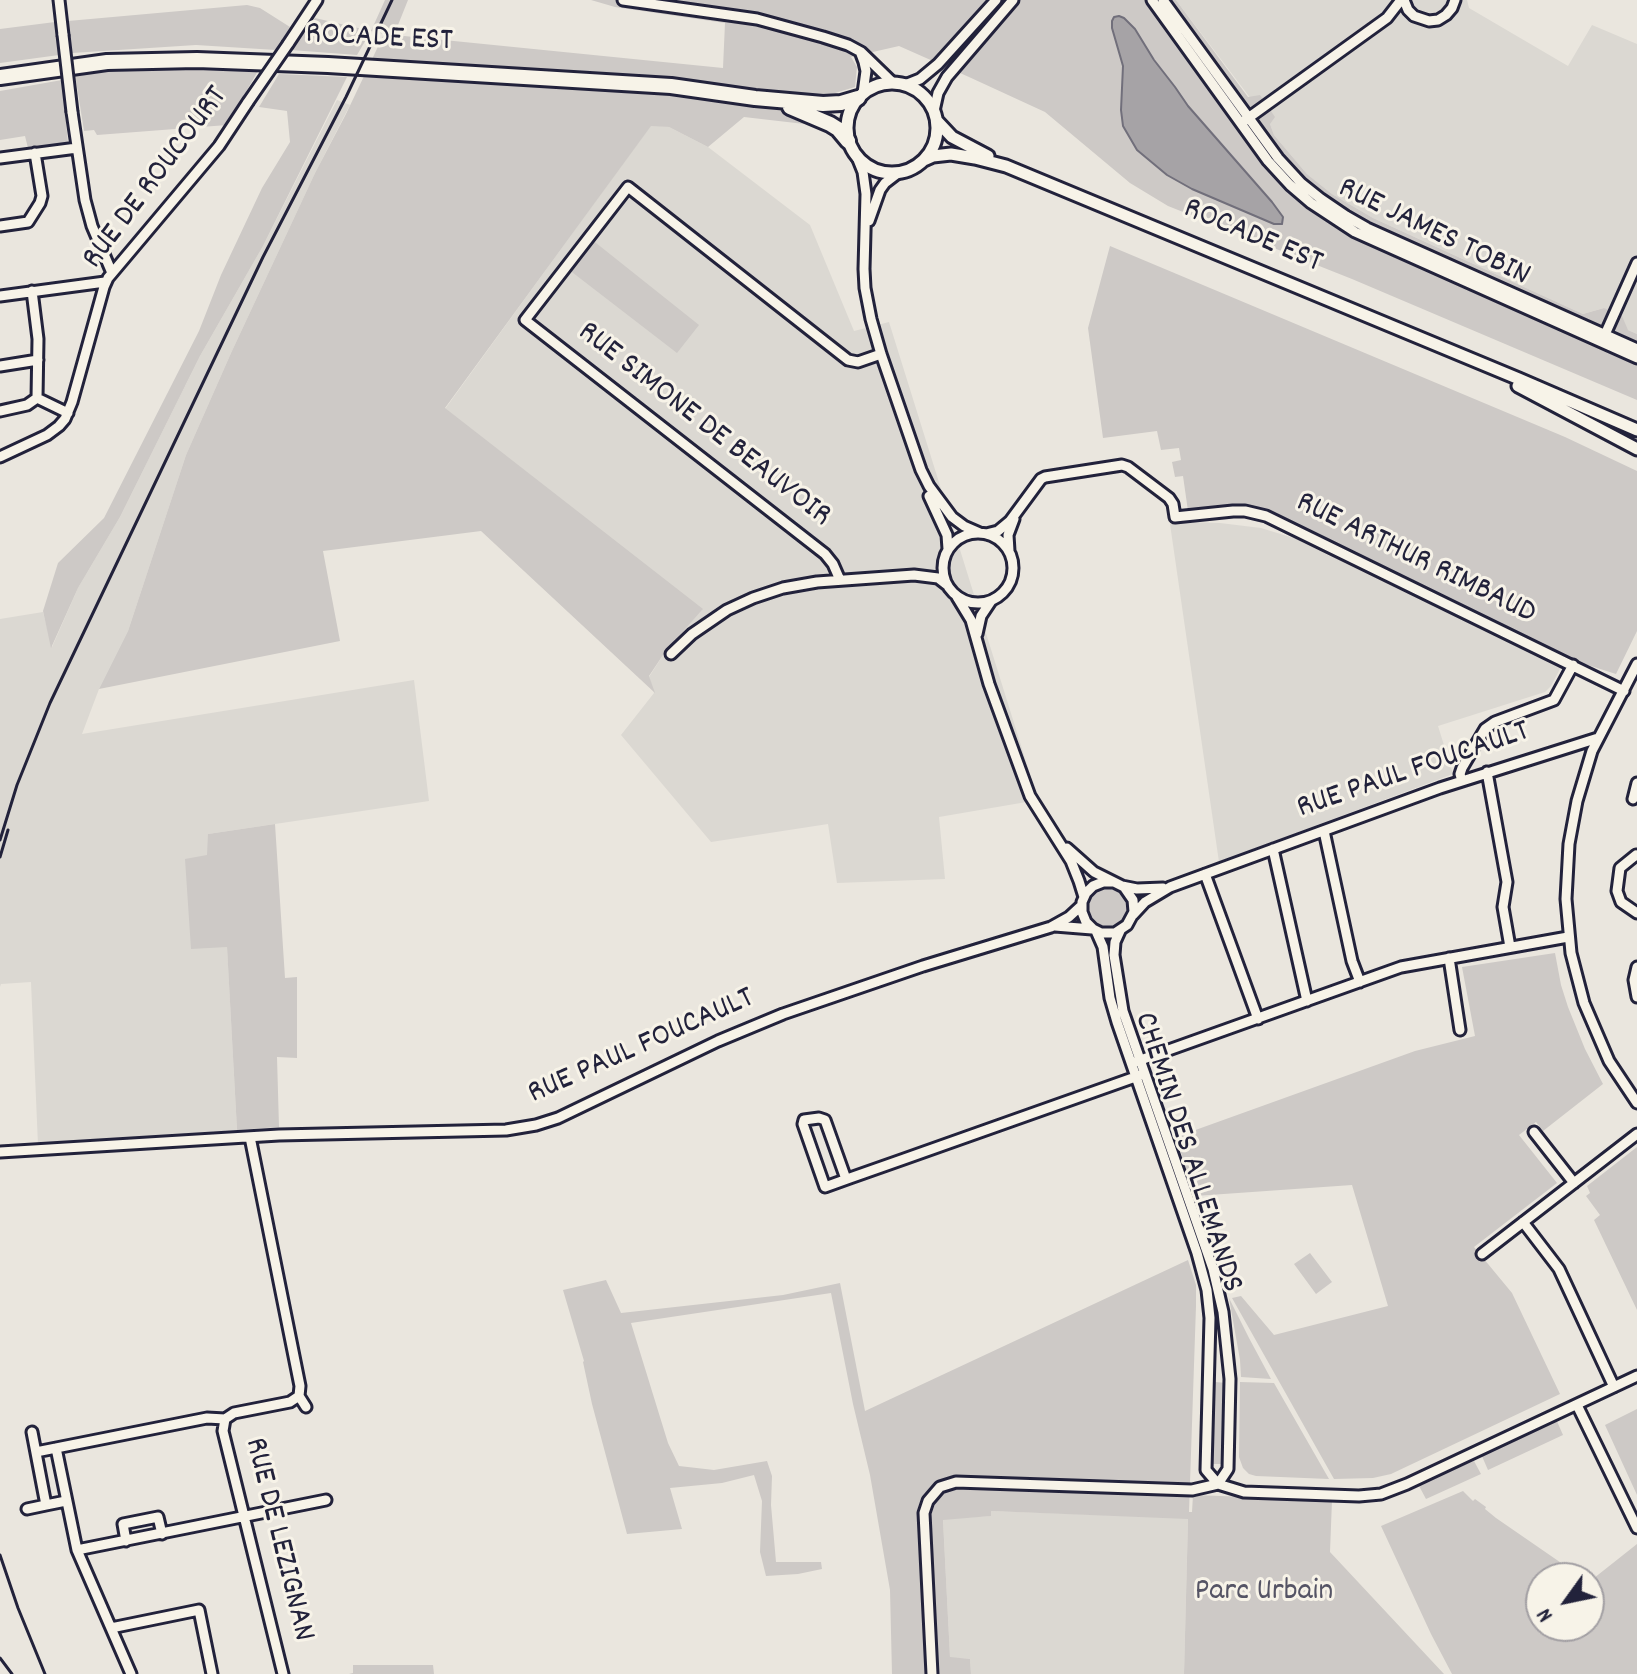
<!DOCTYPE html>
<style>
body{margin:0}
#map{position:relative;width:1637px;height:1674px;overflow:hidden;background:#eae6de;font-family:Dekko,sans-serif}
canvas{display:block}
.north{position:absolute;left:1525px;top:1562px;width:80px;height:80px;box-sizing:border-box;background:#f7f3e8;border:2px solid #a29fa3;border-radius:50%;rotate:237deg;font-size:22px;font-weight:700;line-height:32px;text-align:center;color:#22223b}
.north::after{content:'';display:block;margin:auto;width:28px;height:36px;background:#22223b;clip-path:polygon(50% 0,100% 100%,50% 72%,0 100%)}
</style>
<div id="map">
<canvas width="1637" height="1674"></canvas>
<div class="north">N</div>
</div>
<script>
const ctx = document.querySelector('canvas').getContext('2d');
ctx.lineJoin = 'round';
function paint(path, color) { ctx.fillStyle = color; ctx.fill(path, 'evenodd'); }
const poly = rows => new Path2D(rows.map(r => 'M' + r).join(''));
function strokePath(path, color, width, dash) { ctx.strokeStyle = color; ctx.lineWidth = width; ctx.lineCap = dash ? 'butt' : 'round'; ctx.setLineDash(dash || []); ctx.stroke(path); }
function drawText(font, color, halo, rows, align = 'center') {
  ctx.font = font + ' Dekko,sans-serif'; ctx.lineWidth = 6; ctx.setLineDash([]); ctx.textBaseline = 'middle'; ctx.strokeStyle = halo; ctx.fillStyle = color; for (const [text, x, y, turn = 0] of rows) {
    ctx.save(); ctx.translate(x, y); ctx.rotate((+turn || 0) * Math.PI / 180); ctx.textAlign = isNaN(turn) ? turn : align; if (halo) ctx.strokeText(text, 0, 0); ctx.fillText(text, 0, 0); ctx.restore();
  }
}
const built = poly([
 [1176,0,1467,0,1469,8,1568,66,1592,25,1637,44,1637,334,1628,330,1604,308,1583,314,1373,218,1332,194,1307,174,1274,135,1270,124],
 [337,100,350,105,315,173,231,353,186,455,128,631,99,689,82,734,414,680,429,801,208,834,208,855,227,946,237,1130,38,1145,31,982,1,984,0,987,0,619,43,612,52,647,78,588,120,517,200,356,263,246],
 [651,125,669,127,708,147,810,225,854,331,889,322,1038,800,939,817,945,879,837,883,828,824,711,842,621,735,654,693,649,677,665,652,702,610,445,409],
 [1187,522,1220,523,1261,528,1300,540,1561,667,1551,686,1545,692,1438,726,1453,774,1219,862,1170,524],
 [991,1511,1188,1518,1184,1674,971,1674,970,1659,950,1658,943,1519,990,1516]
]);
const green = poly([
 [385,0,408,0,394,35,723,68,725,23,615,7,591,0,1176,0,1248,97,1260,95,1275,117,1270,124,1274,135,1307,174,1332,194,1373,218,1583,314,1604,308,1622,316,1628,330,1637,334,1637,400,1352,279,1168,206,1130,183,1045,112,969,77,899,46,851,57,857,67,855,87,825,96,813,125,744,117,708,147,669,127,651,126,445,408,703,609,665,652,649,676,655,693,481,531,323,551,340,641,99,689,128,631,186,455,231,353,315,173,346,114,384,34,371,31,357,55,291,50,315,18,371,31],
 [247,5,260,8,290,27,276,50,196,45,72,53,68,21],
 [55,22,59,55,0,63,0,29],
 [160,69,259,69,227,125,97,135,94,130,84,131,75,74],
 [279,74,347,77,263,246,200,356,120,517,78,588,51,648,43,611,58,563,104,518,199,331,221,275,262,188,290,142,287,111,259,107],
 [62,80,68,143,28,148,25,136,0,140,0,91],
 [591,239,699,325,677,353,568,269],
 [1110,246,1565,437,1637,471,1637,631,1616,674,1572,660,1273,515,1251,508,1228,506,1188,511,1183,476,1175,477,1172,462,1181,460,1179,448,1161,450,1157,431,1103,438,1088,328],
 [275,824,285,978,297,977,297,1058,277,1057,279,1127,237,1130,227,947,191,949,185,859,207,855,208,834],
 '1088 908a20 20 0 1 1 40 0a20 20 0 1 1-40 0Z',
 [1555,953,1561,985,1568,1007,1585,1049,1603,1084,1543,1131,1536,1122,1519,1135,1557,1183,1474,1247,1512,1293,1560,1394,1391,1474,1373,1478,1334,1479,1232,1298,1241,1296,1274,1335,1388,1306,1352,1185,1195,1196,1176,1137,1415,1051,1475,1036,1462,967],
 [1637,1147,1637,1310,1594,1220,1600,1215,1586,1196,1590,1193,1587,1186],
 [1310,1253,1332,1282,1316,1294,1294,1264],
 [1188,1260,1196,1285,1196,1306,1189,1512,1192,1512,1193,1495,1332,1500,1330,1552,1444,1674,1184,1674,1188,1519,991,1511,991,1516,943,1520,950,1657,970,1659,971,1674,892,1674,890,1590,870,1475,853,1404,831,1293,631,1323,668,1443,679,1466,714,1470,767,1461,772,1476,771,1505,776,1562,821,1562,822,1569,798,1574,766,1576,760,1552,762,1501,754,1475,722,1483,670,1488,682,1529,627,1534,592,1404,583,1362,584,1361,563,1290,606,1280,621,1313,783,1295,840,1283,865,1411],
 [1229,1298,1249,1338,1271,1379,1241,1377,1240,1360],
 [1215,1382,1227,1383,1224,1464,1212,1464],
 [1240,1382,1274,1383,1329,1479,1256,1476,1249,1474,1243,1468,1239,1457],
 [1637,1409,1637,1495,1605,1425],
 [1556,1419,1563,1435,1488,1470,1481,1454],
 [1474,1461,1481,1474,1426,1499,1418,1484],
 [1463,1491,1473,1501,1475,1499,1486,1507,1485,1509,1496,1518,1583,1578,1541,1578,1541,1626,1589,1626,1589,1582,1637,1544,1637,1674,1452,1674,1431,1634,1381,1526],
 [353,1665,433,1665,434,1674,349,1674,353,1673]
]);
const water = poly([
 [1119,16,1124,18,1135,29,1154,60,1175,87,1188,106,1272,202,1283,217,1282,224,1274,224,1192,189,1167,175,1137,150,1123,126,1121,110,1123,66,1112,28,1112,21,1114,17,1119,16]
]);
const minor = poly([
 [59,0,63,35],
 [623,0,757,19,823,37,848,45,861,52,893,83],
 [1152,0,1268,161,1290,185,1311,203,1355,232,1637,358],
 [1163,0,1278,158,1301,183,1321,199,1346,216,1367,228,1637,349],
 [1404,0,1408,10,1414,16,1429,21,1438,20,1446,15,1452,8,1455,0],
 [288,44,317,0],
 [861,54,864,62,866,71,863,93],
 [905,85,920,79,938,64,996,0],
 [934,111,938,93,947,77,1013,0],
 [72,112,85,200,92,226,112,273],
 [1244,121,1387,18,1401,0],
 [857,157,863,172,866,194,864,269,865,288,871,319,881,354,921,470,929,486,952,517,964,526,980,533],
 [0,158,77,148],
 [869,221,880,190,885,183,898,173],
 [0,226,28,222,40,203,42,196,35,153],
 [0,296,105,282],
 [1603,339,1637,263],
 [0,366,38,360],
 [37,398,68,413],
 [0,411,27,405,37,398,38,339,32,291],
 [0,457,47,435,59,426,65,419,72,402,104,287,108,278,219,146,248,102],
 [929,496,947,535,948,549],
 '943 568a35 35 0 1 1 70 0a35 35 0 1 1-70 0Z',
 [986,534,998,531,1010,521,1041,479,1045,477,1122,465,1128,467,1169,498,1173,504,1175,517,1233,511,1245,511,1266,516,1624,691],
 [1009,551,1008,535,1014,519],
 [840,580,833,564,825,554,525,320,628,187,848,360,858,362,881,354],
 [957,597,971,620,989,684,1030,796,1071,861,1079,881,1084,897],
 [977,634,981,616,991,601],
 [671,654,692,634,727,610,753,598,783,588,817,582,914,575,938,578,947,585],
 [1637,664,1592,751,1577,801,1569,844,1566,899,1571,953,1584,1003,1609,1061,1637,1103],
 [1487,772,1507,882,1503,907,1510,947],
 [1462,781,1460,774,1462,768,1485,729,1495,722,1554,700,1573,665],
 [1633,799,1637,783],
 [1324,831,1352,961,1360,982],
 [1067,848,1094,872,1124,887,1133,900,1134,912,1127,925,1115,933,1101,933,1093,929,1086,922,1082,912,1082,902,1086,893,1093,886,1103,882,1113,882],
 [1273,849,1307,1001],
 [1205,874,1258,1019],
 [1122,886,1137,889,1163,888],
 [1637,913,1621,902,1617,891,1620,868,1636,855,1637,856],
 [1133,915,1145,902,1170,887,1440,788,1598,738],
 [1055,926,1092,929],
 [1096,931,1103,947,1110,998,1117,1022,1197,1253,1207,1290,1210,1318,1206,1470,1218,1484,1244,1492,1359,1496,1381,1494,1407,1484,1637,1376],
 [1120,931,1115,942,1114,955,1123,1011,1213,1269,1223,1312,1230,1379,1228,1469,1218,1484],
 [1449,958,1460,1030],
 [1637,967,1634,980,1637,997],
 [1135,1062,1401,967,1568,937],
 [1534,1132,1574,1183],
 [250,1137,300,1386,299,1396,306,1407],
 [0,1152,279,1135,506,1130,536,1125,558,1118,718,1041,783,1014,923,966,1051,927,1069,917,1082,905],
 [846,1179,825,1120,819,1118,804,1120,803,1124,825,1187,850,1178,904,1159,1141,1075],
 [1523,1222,1559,1269,1614,1387],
 [1482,1254,1637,1134],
 [1577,1405,1637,1528],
 [225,1419,223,1431,283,1674],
 [32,1432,46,1505,66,1501],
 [56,1448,77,1550,131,1674],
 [36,1452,207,1418,225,1419,234,1413,290,1402,299,1396],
 [27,1509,46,1505],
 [126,1541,123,1524,158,1517,162,1534],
 [77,1550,326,1500],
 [111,1628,199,1610,212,1674],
 [932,1674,924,1513,928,1501,940,1487,956,1482,1192,1490,1218,1484]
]);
const major = poly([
 '847 128a45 45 0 1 1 90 0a45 45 0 1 1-90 0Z',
 [937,121,952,137,988,156],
 [924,160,933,156,951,154,975,158,1006,166,1519,379,1637,430],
 [1518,386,1637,449]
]);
const highway = poly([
 [0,77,107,62,197,60,328,65,671,86,755,98,823,104,841,103,858,98],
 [790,107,830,124,838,129,848,141]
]);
const rail = poly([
 [0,840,17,785,50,703,263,257,346,97,392,0],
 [0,857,8,830],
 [0,1555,18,1608,45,1674],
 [0,1658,12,1674]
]);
const minorBridge = poly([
 [63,35,72,112],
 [248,102,288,44]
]);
const streetNames = [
 ["ROCADE EST",379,40,3],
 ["RUE DE ROUCOURT",157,179,-53],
 ["RUE JAMES TOBIN",1433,234,26],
 ["ROCADE EST",1252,238,23],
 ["RUE SIMONE DE BEAUVOIR",703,426,38],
 ["RUE ARTHUR RIMBAUD",1415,560,26],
 ["RUE PAUL FOUCAULT",1414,772,-19],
 ["RUE PAUL FOUCAULT",642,1048,-24],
 ["CHEMIN DES ALLEMANDS",1186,1153,72],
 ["RUE DE LEZIGNAN",277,1540,76]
];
const parkNames = [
 ["Parc Urbain",1264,1594]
];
paint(built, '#dbd8d2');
paint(green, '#cdc9c6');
paint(water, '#a6a3a6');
strokePath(water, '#716f7b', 2);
strokePath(minor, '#22223b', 15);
strokePath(major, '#22223b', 17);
strokePath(highway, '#22223b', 20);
strokePath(minor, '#f7f3e8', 9);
strokePath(major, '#f7f3e8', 11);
strokePath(highway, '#f7f3e8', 14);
strokePath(rail, '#22223b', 3);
strokePath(minorBridge, '#22223b', 15, []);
strokePath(minorBridge, '#f7f3e8', 9);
drawText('32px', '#22223b', '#f7f3e8', streetNames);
drawText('32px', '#555465', '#f7f3e8', parkNames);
</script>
